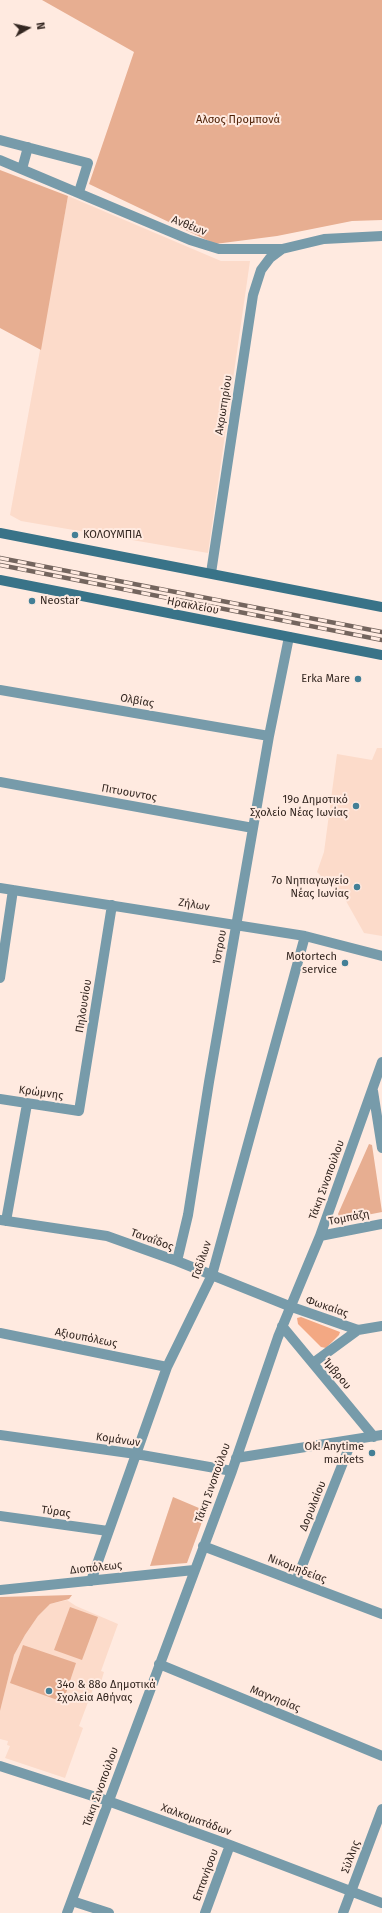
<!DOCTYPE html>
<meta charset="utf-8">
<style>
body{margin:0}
#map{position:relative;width:382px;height:1913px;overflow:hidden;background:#ffeae0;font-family:"Fira Sans",sans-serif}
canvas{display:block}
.north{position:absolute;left:8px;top:8px;width:40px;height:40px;-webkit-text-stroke:3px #ffeae0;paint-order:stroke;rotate:81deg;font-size:11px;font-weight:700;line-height:16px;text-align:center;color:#342721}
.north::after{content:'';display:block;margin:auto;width:14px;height:18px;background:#342721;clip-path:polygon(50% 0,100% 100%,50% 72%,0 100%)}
</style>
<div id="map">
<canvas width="382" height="1913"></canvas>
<div class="north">N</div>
</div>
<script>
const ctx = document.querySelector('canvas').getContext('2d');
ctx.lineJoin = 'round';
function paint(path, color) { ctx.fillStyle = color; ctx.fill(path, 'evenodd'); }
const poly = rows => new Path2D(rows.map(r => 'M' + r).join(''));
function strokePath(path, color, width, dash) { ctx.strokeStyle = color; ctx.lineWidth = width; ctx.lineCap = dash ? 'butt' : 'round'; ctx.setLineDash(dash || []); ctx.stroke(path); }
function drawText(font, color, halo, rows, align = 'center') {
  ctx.font = font + ' "Fira Sans",sans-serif'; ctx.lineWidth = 4; ctx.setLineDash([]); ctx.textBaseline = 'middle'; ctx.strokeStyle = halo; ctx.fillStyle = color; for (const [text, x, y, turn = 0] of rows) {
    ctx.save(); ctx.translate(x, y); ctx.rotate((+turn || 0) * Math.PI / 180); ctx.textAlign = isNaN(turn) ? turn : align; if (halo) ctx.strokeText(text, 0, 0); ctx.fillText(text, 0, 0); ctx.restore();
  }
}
const built = poly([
 [68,196,221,261,250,261,208,553,21,521,10,515],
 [377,748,382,748,382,936,364,933,346,901,317,872,324,852,337,754,372,760],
 [67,1600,76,1606,118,1624,101,1671,104,1672,101,1682,96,1681,79,1726,83,1728,65,1778,5,1758,10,1746,7,1745,8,1741,0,1739,0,1711,14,1655,25,1635,38,1616,50,1604]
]);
const green = poly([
 [42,0,382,0,382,220,352,221,277,236,215,244,89,184,134,52],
 [0,170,68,196,41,350,0,328],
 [369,1144,372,1145,382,1212,341,1220,338,1214],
 [173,1497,206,1511,187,1563,150,1566],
 [72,1595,69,1599,50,1604,38,1616,25,1635,14,1655,0,1711,0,1597],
 [70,1607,98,1617,82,1660,54,1650],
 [23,1645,76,1663,63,1702,10,1683]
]);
const forest = poly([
 [301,1317,340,1332,339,1335,326,1348,321,1347,298,1324,297,1318]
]);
const street = poly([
 [0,140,88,163,79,192],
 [0,160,190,240,219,249,282,249,324,239,382,236],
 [22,169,28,147],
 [211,573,253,295,261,270,270,258,282,249],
 [0,690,269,736],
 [0,782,253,828],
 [0,888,305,936,382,956],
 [0,978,13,890],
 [373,1091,382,1148],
 [0,1099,79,1111,112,905],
 [0,1220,107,1236,177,1261,289,1306,358,1330],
 [6,1221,27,1104],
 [320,1236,382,1224],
 [177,1261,188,1215,209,1082,269,736,289,637],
 [282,1326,374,1437],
 [0,1333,167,1367],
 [313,1363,358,1330,382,1326],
 [0,1435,136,1454,232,1471],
 [236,1458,382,1435],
 [0,1516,108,1531],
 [203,1546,382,1614],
 [91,1581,167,1367,212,1275,305,936],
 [296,1581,352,1440],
 [0,1590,194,1570],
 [159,1664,382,1756],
 [0,1766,108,1801,230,1845,382,1903],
 [72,1901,109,1913],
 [67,1913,232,1471,278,1337,320,1236,382,1062],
 [205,1913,230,1845],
 [343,1913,382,1809]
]);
const secondary = poly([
 [0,533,382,607],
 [0,580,382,655]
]);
const rail = poly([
 [0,558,382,632],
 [0,565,382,640]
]);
const markers = [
 [75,535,4,"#437f96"],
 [32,601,4,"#437f96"],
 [358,679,4,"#437f96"],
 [356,806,4,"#437f96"],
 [357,887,4,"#437f96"],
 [345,963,4,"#437f96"],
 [372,1453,4,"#437f96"],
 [49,1691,4,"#437f96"]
];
const parkNames = [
 ["Αλσος Προμπονά",238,120]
];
const streetNames = [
 ["Ανθέων",189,226,21],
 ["Ακρωτηρίου",224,405,-81],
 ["Ηρακλείου",193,606,11],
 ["Ολβίας",137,701,10],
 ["Πιτυουντος",129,793,10],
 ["Ζήλων",194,905,9],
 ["Ίστρου",220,947,-80],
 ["Πηλουσίου",84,1006,-81],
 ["Κρώμνης",41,1093,8],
 ["Τάκη Σινοπούλου",327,1180,-70],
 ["Τομπάζη",349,1218,-11],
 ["Ταναΐδος",152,1240,20],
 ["Γαδίλων",202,1260,-71],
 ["Φωκαίας",327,1307,19],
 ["Αξιουπόλεως",86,1338,11],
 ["Ίμβρου",337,1374,50],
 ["Κομάνων",118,1440,8],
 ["Τάκη Σινοπούλου",213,1483,-70],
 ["Δορυλαίου",313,1506,-68],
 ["Τύρας",56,1512,8],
 ["Διοπόλεως",96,1568,-6],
 ["Νικομηδείας",297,1569,21],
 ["Μαγνησίας",275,1699,22],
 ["Τάκη Σινοπούλου",101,1787,-70],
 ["Χαλκοματάδων",196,1820,20],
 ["Σύλλης",351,1857,-70],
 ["Επτανήσου",206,1875,-70]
];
const poiNames = [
 ["ΚΟΛΟΥΜΠΙΑ",83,535,"left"],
 ["Neostar",40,601,"left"],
 ["Erka Mare",350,679],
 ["19ο Δημοτικό",348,800],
 ["Σχολείο Νέας Ιωνίας",348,813],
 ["7ο Νηπιαγωγείο",349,881],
 ["Νέας Ιωνίας",349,894],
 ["Motortech",337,957],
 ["service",337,970],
 ["Ok! Anytime",364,1447],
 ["markets",364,1460],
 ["34ο & 88ο Δημοτικά",57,1685,"left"],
 ["Σχολεία Αθήνας",57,1698,"left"]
];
paint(built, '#fcdbca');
paint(green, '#e7ae91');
paint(forest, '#f3a883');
strokePath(street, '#779baa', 10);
strokePath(secondary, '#397388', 10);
strokePath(rail, '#74655e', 4.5);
strokePath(rail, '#ffeae0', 3, [9]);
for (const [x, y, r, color] of markers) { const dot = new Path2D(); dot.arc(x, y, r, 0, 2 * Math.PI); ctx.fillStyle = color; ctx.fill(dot); strokePath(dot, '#ffeae0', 1.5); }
drawText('11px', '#4d1f03', '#ffeae0', parkNames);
drawText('11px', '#342721', '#ffeae0', streetNames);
drawText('11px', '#342721', '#ffeae0', poiNames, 'right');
</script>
